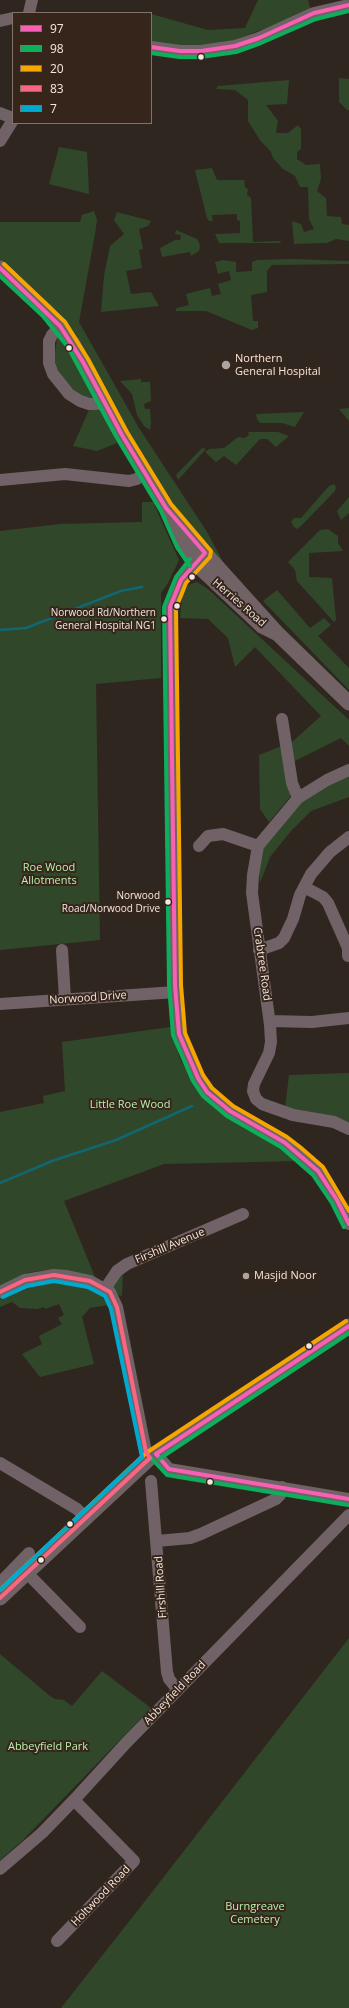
<!DOCTYPE html>
<style>
body{margin:0}
#map{position:relative;width:349px;height:2008px;overflow:hidden;background:#302620;font-family:"Open Sans",sans-serif}
canvas{display:block}
.legend{position:absolute;left:12px;top:12px;width:140px;height:112px;box-sizing:border-box;background:#36251a;border:1px solid #82736a;margin:0;padding:5px 7px;list-style:none;font-size:12px;color:#f3e8e1}
.legend li{display:flex;align-items:center;gap:8px;height:20px}
.legend b{width:20px;border:1px solid #82736a}
</style>
<div id="map">
<canvas width="349" height="2008"></canvas>
<ul class="legend">
<li><b style="height:5px;background:#f860b3"></b>97</li>
<li><b style="height:5px;background:#0daf5c"></b>98</li>
<li><b style="height:5px;background:#f7a600"></b>20</li>
<li><b style="height:5px;background:#fa6682"></b>83</li>
<li><b style="height:5px;background:#00a9ce"></b>7</li>
</ul>
</div>
<script>
const ctx = document.querySelector('canvas').getContext('2d');
ctx.lineJoin = 'round';
function paint(path, color) { ctx.fillStyle = color; ctx.fill(path, 'evenodd'); }
const poly = rows => new Path2D(rows.map(r => 'M' + r).join(''));
function strokePath(path, color, width, dash) { ctx.strokeStyle = color; ctx.lineWidth = width; ctx.lineCap = dash ? 'butt' : 'round'; ctx.setLineDash(dash || []); ctx.stroke(path); }
function drawText(font, color, halo, rows, align = 'center') {
  ctx.font = font + ' "Open Sans",sans-serif'; ctx.lineWidth = 4; ctx.setLineDash([]); ctx.textBaseline = 'middle'; ctx.strokeStyle = halo; ctx.fillStyle = color; for (const [text, x, y, turn = 0] of rows) {
    ctx.save(); ctx.translate(x, y); ctx.rotate((+turn || 0) * Math.PI / 180); ctx.textAlign = isNaN(turn) ? turn : align; if (halo) ctx.strokeText(text, 0, 0); ctx.fillText(text, 0, 0); ctx.restore();
  }
}
const green = poly([
 [258,0,308,0,311,11,216,47,151,45,151,14,208,30,245,28],
 [339,78,349,79,349,110,347,110,339,102],
 [289,80,287,104,266,105,278,121,276,133,288,133,298,125,301,129,301,149,297,152,297,159,306,165,320,164,321,179,317,191,326,198,327,216,341,217,342,224,349,225,349,241,336,239,327,243,294,244,292,221,301,224,304,232,314,229,309,219,308,187,300,187,295,176,283,169,273,158,271,152,260,140,248,121,248,100,235,90,216,89,218,86],
 [59,147,87,152,89,194,49,184],
 [212,168,217,180,244,180,245,187,248,189,247,195,251,198,253,242,280,241,281,243,219,243,215,234,240,233,240,221,237,220,237,214,212,215,213,221,209,221,207,218,195,170],
 [94,211,97,220,95,234,79,322,139,428,207,532,228,571,197,537,161,490,58,315,0,260,0,222,80,222,82,215],
 [117,212,151,221,148,226,139,229,143,249,139,250,142,268,126,271,131,294,151,292,159,306,101,312,104,276,110,246,124,234,114,220],
 [176,230,197,239,200,245,199,251,191,256,190,252,162,257,160,248,175,240,180,240,181,235,175,234],
 [292,259,349,261,349,264,272,265,267,271,267,292,251,295,253,321,258,321,258,328,252,330,206,311,175,311,177,308,189,305,186,294,210,288,212,296,221,294,218,284,231,280,229,271,218,274,215,262,223,260,236,262,236,272,252,271,252,262,257,260],
 [60,336,90,388,117,443,97,451,73,446,89,410,62,380,54,359,57,339],
 [141,379,141,382,150,382,151,401,144,404,145,409,150,409,151,423,150,430,144,426,137,415,132,394,120,381],
 [349,408,349,421,339,409],
 [304,412,295,427,282,423,260,423,257,419,256,414],
 [248,432,278,432,289,436,276,447,267,439,260,439,236,465,224,456,216,462,205,452,209,449,224,448,238,437,245,438,249,435],
 [202,448,206,449,178,480,176,475],
 [334,484,336,487,335,491,301,526,297,529,294,527,291,522,294,518,301,518,329,486],
 [349,497,349,513,341,520,337,511],
 [142,502,153,502,179,560,168,583,161,593,161,678,96,684,100,940,0,950,0,531,60,524,142,522],
 [328,529,338,536,338,543,343,551,309,553,309,577,332,578,336,620,334,622,297,581,295,570,288,562,320,530],
 [197,582,208,589,349,720,349,746,341,738,293,762,290,797,269,822,260,809,259,755,292,742,321,716,255,647,235,667,228,638,208,619,180,618,182,595,188,585],
 [277,590,310,628,324,618,331,625,318,636,349,668,349,690,263,601],
 [349,775,349,797,311,811,291,831,270,857,260,883,259,874,262,850,300,800],
 [170,1027,180,1059,195,1085,217,1109,247,1128,267,1137,300,1161,164,1164,64,1201,95,1277,64,1270,45,1270,27,1273,0,1285,0,1112,44,1103,43,1096,65,1091,62,1042],
 [349,1073,349,1127,285,1108,289,1075],
 [123,1273,122,1296,118,1295,113,1289,114,1283],
 [56,1280,76,1282,97,1289,109,1305,90,1308,82,1317,94,1364,40,1377,22,1354,42,1344,39,1336,62,1324,58,1318,64,1315,59,1304,45,1309,44,1307,37,1309,20,1308,12,1302,0,1307,0,1297,33,1283],
 [349,1638,349,2008,61,2008,142,1905],
 [0,1654,50,1696,55,1699,64,1700,72,1706,102,1671,151,1708,22,1841,0,1860]
]);
const stream = poly([
 [0,630,26,628,121,591,142,587],
 [0,1183,52,1161,116,1140,192,1106]
]);
const minor = poly([
 [29,13,32,0],
 [0,21,13,18],
 [151,47,180,51,201,51,235,46,259,38,314,13,349,5],
 [0,113,13,118],
 [0,141,13,120],
 [60,326,52,335,49,341,49,363,53,374,69,394,80,401,89,404,97,404,104,401],
 [0,480,65,474,129,481,137,479,144,473],
 [200,558,181,580,170,607,175,985,179,1034,198,1078,207,1092,230,1111,284,1142,296,1151,318,1171,337,1200,349,1224],
 [282,719,292,783,298,798],
 [349,770,327,780,298,798,258,846,253,875,252,893,270,1025,271,1042,269,1053,254,1084,253,1091,256,1099,262,1104,293,1115,334,1122,349,1129],
 [199,846,208,836,223,834,258,846],
 [304,887,323,897,328,903,348,948,348,956],
 [62,950,65,999],
 [259,950,279,943,284,938,293,919,300,895,311,874,330,852,349,837],
 [0,1004,176,992],
 [270,1021,312,1022,349,1018],
 [105,1289,117,1271,127,1264,243,1214],
 [0,1292,25,1280,54,1275,67,1276,90,1281,110,1292,117,1307,146,1452,150,1458],
 [156,1454,169,1469,349,1499],
 [0,1463,77,1509,85,1517],
 [151,1481,167,1672,169,1679,178,1690],
 [157,1541,190,1538,201,1534,276,1499,280,1495,282,1487],
 [26,1572,80,1627],
 [0,1583,29,1553],
 [0,1869,42,1833,74,1800,127,1742,349,1515],
 [57,1941,134,1861,74,1800]
]);
const major = poly([
 [0,268,47,312,73,344,122,435,166,508,182,544,195,563,262,626,278,634],
 [176,521,278,634,349,703],
 [0,1598,150,1458,349,1326]
]);
const bus1 = poly([
 [151,47,180,51,201,51,235,46,259,38,314,13,349,5],
 [0,268,60,326,83,362,122,435,166,508,205,553,181,580,170,607,175,985,179,1034,198,1078,207,1092,230,1111,284,1142,318,1171,337,1200,349,1224],
 [156,1454,349,1326],
 [156,1454,169,1469,349,1499]
]);
const bus2 = poly([
 [151,53,179,57,201,57,236,52,261,43,316,19,349,11],
 [0,276,43,316,68,347,117,438,161,511,177,547,190,566],
 [190,559,176,577,164,607,169,985,173,1035,193,1081,203,1096,227,1116,281,1147,313,1175,332,1203,344,1227],
 [151,1458,167,1475,348,1505],
 [159,1459,349,1333]
]);
const bus3 = poly([
 [4,264,65,322,88,359,127,432,171,504,211,551,210,557,186,583,176,608,181,985,185,1033,203,1075,212,1088,233,1106,287,1137,300,1147,323,1167,349,1211],
 [0,1590,146,1453,346,1321]
]);
const bus4 = poly([
 [0,1292,25,1280,54,1275,90,1281,110,1292,117,1307,146,1452,150,1458],
 [0,1598,150,1458]
]);
const bus5 = poly([
 [0,1590,142,1457,111,1309,105,1296,88,1287,54,1281,27,1286,3,1297]
]);
const markers = [
 [201,57,3.5,"#f3e8e1"],
 [69,348,3.5,"#f3e8e1"],
 [226,365,5,"#afa49d"],
 [192,577,3.5,"#f3e8e1"],
 [177,606,3.5,"#f3e8e1"],
 [164,619,3.5,"#f3e8e1"],
 [168,902,3.5,"#f3e8e1"],
 [246,1276,4,"#afa49d"],
 [309,1346,3.5,"#f3e8e1"],
 [210,1482,3.5,"#f3e8e1"],
 [70,1524,3.5,"#f3e8e1"],
 [41,1560,3.5,"#f3e8e1"]
];
const busNames = [
 ["Norwood Rd/Northern",156,613],
 ["General Hospital NG1",156,626],
 ["Norwood",160,896],
 ["Road/Norwood Drive",160,909]
];
const poiNames = [
 ["Northern",235,359],
 ["General Hospital",235,372],
 ["Masjid Noor",254,1276]
];
const streetNames = [
 ["Herries Road",239,603,41],
 ["Crabtree Road",262,964,82],
 ["Norwood Drive",88,998,-4],
 ["Firshill Avenue",170,1246,-23],
 ["Firshill Road",161,1587,-94],
 ["Abbeyfield Road",175,1693,-46],
 ["Holtwood Road",101,1896,-46]
];
const parkNames = [
 ["Roe Wood",49,868],
 ["Allotments",49,881],
 ["Little Roe Wood",130,1105],
 ["Abbeyfield Park",48,1747],
 ["Burngreave",255,1907],
 ["Cemetery",255,1920]
];
paint(green, '#31472a');
strokePath(stream, '#116770', 2.5);
strokePath(minor, '#706267', 12);
strokePath(major, '#716266', 15);
strokePath(bus1, '#f860b3', 4);
strokePath(bus2, '#0daf5c', 4);
strokePath(bus3, '#f7a600', 4);
strokePath(bus4, '#fa6682', 4);
strokePath(bus5, '#00a9ce', 4);
for (const [x, y, r, color] of markers) { const dot = new Path2D(); dot.arc(x, y, r, 0, 2 * Math.PI); ctx.fillStyle = color; ctx.fill(dot); strokePath(dot, '#36251a', 1.5); }
drawText('10px', '#f3e8e1', '#36251a', busNames, 'right');
drawText('11px', '#f3e8e1', '#36251a', poiNames, 'left');
drawText('11px', '#f3e8e1', '#36251a', streetNames);
drawText('11px', '#b6f2ad', '#36251a', parkNames);
</script>
